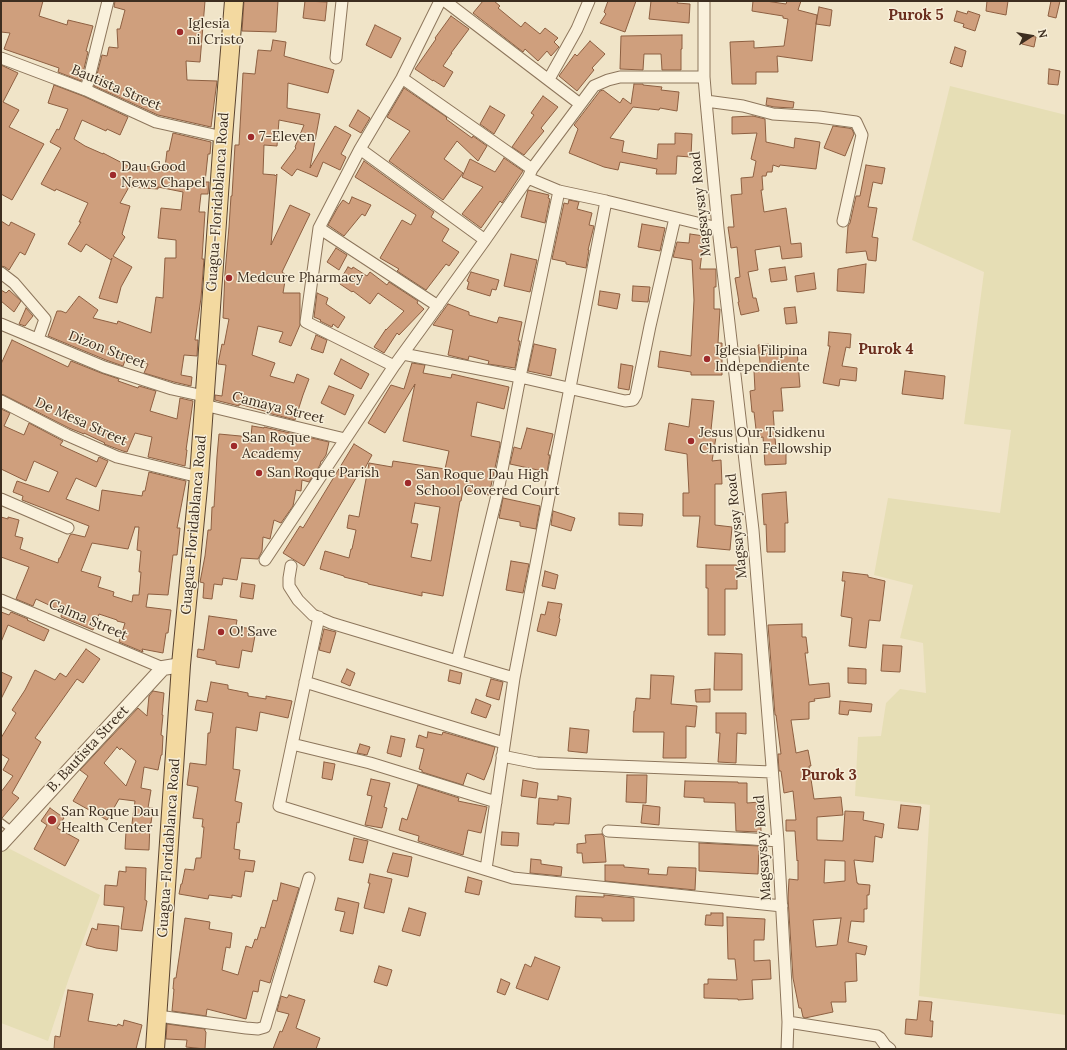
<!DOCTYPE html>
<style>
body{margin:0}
#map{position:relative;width:1067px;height:1050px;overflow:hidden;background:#f0e4c8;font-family:Lora,serif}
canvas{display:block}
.frame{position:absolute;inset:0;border:2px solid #3d2e20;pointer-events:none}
.north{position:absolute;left:1011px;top:16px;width:40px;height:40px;-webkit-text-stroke:3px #f7eed8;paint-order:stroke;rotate:78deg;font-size:11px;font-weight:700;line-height:16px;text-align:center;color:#3d2e20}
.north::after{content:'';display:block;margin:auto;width:14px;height:18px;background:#3d2e20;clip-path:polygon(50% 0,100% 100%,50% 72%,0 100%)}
</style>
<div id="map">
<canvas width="1067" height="1050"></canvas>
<div class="frame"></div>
<div class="north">N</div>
</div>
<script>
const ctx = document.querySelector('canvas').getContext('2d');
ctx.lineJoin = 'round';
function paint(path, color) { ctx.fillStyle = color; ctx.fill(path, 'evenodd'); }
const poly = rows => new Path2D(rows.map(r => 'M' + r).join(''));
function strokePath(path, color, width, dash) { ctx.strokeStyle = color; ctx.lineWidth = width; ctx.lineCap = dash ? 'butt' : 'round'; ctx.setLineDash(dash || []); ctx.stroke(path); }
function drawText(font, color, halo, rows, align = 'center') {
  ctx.font = font + ' Lora,serif'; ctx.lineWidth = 3; ctx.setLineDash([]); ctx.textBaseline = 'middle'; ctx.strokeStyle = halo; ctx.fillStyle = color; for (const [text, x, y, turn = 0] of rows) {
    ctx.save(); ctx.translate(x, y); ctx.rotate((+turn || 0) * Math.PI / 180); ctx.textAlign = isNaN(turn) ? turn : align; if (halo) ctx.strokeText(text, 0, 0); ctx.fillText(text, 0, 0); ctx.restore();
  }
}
const farmland = poly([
 [950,86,1066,115,1066,1015,919,996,930,805,855,796,858,737,881,736,886,703,900,689,926,693,923,643,900,638,913,585,874,575,888,498,1000,513,1011,430,964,424,984,272,912,240],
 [6,847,100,895,69,978,48,1041,1,1023,1,853]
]);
const building = poly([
 [1,1,43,1,39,16,67,25,68,20,93,26,86,51,88,52,81,81,58,72,59,68,4,49,10,33,1,32,1,1],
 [115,1,205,1,200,62,186,61,187,80,217,81,211,127,158,115,94,86,102,55,107,56,109,47,118,48,117,29,120,29,125,10,114,7,115,1],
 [244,1,278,1,276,32,242,31,244,1],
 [305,1,327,2,325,21,303,18,305,1],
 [483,1,494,1,500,6,498,8,521,27,525,22,540,34,545,28,558,38,554,42,559,47,551,56,547,51,538,61,525,49,523,52,473,13,483,1],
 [608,1,636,1,625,32,600,23,606,14,604,12,608,1],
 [651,1,678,1,677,3,690,4,689,23,649,19,651,1],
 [753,1,766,1,786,4,787,1,801,1,798,10,817,15,812,61,777,56,778,72,756,72,756,84,732,84,730,42,754,41,754,48,784,46,788,19,783,18,783,16,752,11,753,1],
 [987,1,1008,1,1006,15,986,11,987,1],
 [1051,1,1060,1,1056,18,1048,16,1051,1],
 [819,7,832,10,830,26,816,24,819,7],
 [957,11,967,14,968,11,980,15,975,31,963,27,964,24,954,21,957,11],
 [451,16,469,29,451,53,452,53,443,66,453,72,444,87,433,80,433,81,415,69,436,39,435,38,451,16],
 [375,25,401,38,391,58,366,45,375,25],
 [682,35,682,49,681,49,681,70,662,70,661,54,644,54,643,70,620,69,621,36,682,35],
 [1024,35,1036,37,1034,47,1022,44,1024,35],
 [273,40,286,42,284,56,334,70,328,93,288,83,287,108,320,114,310,168,335,126,351,135,341,154,346,157,340,170,323,162,317,177,297,169,292,176,281,168,296,148,295,147,304,125,279,120,277,146,264,145,263,174,275,175,275,176,277,174,271,245,290,205,310,214,282,272,286,275,283,293,300,293,300,325,291,346,279,342,283,332,258,326,252,355,275,363,270,376,294,383,297,374,309,379,303,395,295,420,268,413,268,412,239,404,239,406,215,400,215,395,222,396,226,365,218,364,222,344,224,345,229,319,223,318,225,273,229,227,231,196,232,196,235,145,239,145,243,73,255,74,258,50,271,51,273,40],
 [590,41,605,54,592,68,594,70,577,91,559,76,575,54,577,56,590,41],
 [955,47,966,51,962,67,950,63,955,47],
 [1,65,18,73,3,102,19,110,9,127,44,144,12,200,1,194,1,65],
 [1049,69,1060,71,1058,85,1048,84,1049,69],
 [634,84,643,84,643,85,662,87,661,90,679,92,677,111,660,108,659,110,633,107,610,138,624,141,622,152,657,159,658,144,675,144,675,133,692,134,691,157,677,156,676,174,656,174,657,169,620,162,618,170,604,167,569,153,578,129,574,125,600,91,603,90,620,103,623,98,631,104,634,84],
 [54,85,83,96,128,117,120,135,107,129,106,131,82,120,74,139,85,146,103,154,103,153,128,166,165,167,167,151,169,151,173,133,211,142,210,154,208,154,205,182,209,182,208,194,201,194,199,212,205,212,202,259,204,259,201,298,195,340,198,340,197,356,184,355,181,375,192,377,191,386,174,382,144,373,148,364,126,358,123,366,106,360,48,336,57,311,61,311,66,313,79,296,98,310,93,318,117,324,118,321,151,333,156,297,163,298,165,258,176,258,176,240,158,238,161,208,181,210,183,192,158,187,158,189,129,187,120,203,130,206,122,234,125,237,113,256,132,267,121,287,117,303,99,298,112,258,111,260,86,244,81,252,68,244,81,222,79,222,88,203,56,189,55,191,41,184,61,148,50,142,57,129,59,130,68,109,48,103,54,85],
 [404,88,445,116,447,118,446,119,472,138,473,136,487,146,478,161,457,141,444,159,463,173,443,200,389,161,410,131,387,117,404,88],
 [543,96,558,107,541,128,544,131,524,155,512,147,534,115,531,113,543,96],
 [767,98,794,102,793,108,774,107,766,105,767,98],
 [490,106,505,115,494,134,480,124,490,106],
 [358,110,370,118,361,133,349,126,358,110],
 [753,116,765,119,766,142,794,148,795,138,820,142,816,169,780,165,779,167,773,165,772,172,767,172,766,176,762,176,763,190,761,190,764,212,786,208,791,244,801,243,802,257,782,259,780,246,755,250,758,270,748,272,753,298,756,298,759,311,741,315,738,302,739,302,735,278,740,277,737,247,731,248,728,227,734,227,731,195,742,194,741,178,753,177,756,161,751,159,757,133,732,134,732,117,753,116],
 [833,126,848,128,852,129,854,134,845,156,824,148,833,126],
 [504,158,523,171,502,203,500,201,481,228,462,214,483,187,462,177,470,159,495,172,504,158],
 [364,161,434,212,431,217,449,229,442,241,459,252,449,266,446,264,426,290,397,271,399,269,380,258,402,220,411,225,416,215,355,177,364,161],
 [866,165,885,168,882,184,873,182,868,207,877,208,872,237,878,238,876,261,868,260,866,251,846,253,848,226,850,223,856,196,860,196,866,165],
 [528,190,549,195,548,198,550,199,545,223,521,217,528,190],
 [352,197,371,205,365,216,362,214,344,236,328,225,338,207,343,200,349,204,352,197],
 [569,200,579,202,577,209,592,213,589,225,594,226,588,250,589,250,586,268,566,264,566,262,552,259,564,203,568,204,569,200],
 [1,221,9,226,11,222,35,234,25,255,20,252,9,270,5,267,1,266,1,221],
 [642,224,665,228,660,251,638,247,642,224],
 [690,234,704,236,700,269,716,269,716,287,714,287,714,309,720,309,718,343,722,343,722,375,691,375,691,372,658,367,660,351,691,356,694,300,692,260,673,257,677,242,689,243,690,234],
 [336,248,347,255,339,270,327,262,336,248],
 [511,254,537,260,530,292,504,286,511,254],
 [866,264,864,293,837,291,838,269,866,264],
 [348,267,352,269,353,267,367,276,370,272,387,285,389,282,418,301,417,303,424,309,399,335,397,333,384,353,374,347,386,329,386,330,404,311,378,293,370,304,353,291,352,292,340,284,340,280,348,267],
 [785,267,787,280,771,282,769,269,785,267],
 [471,272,499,280,496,290,492,289,490,296,467,289,469,282,467,281,471,272],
 [814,273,816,289,797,292,795,276,814,273],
 [633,286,650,287,648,302,632,301,633,286],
 [1,290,6,293,9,290,21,301,14,312,1,301,1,290],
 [600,291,620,294,617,309,598,305,600,291],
 [317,293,328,298,326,304,345,317,338,328,333,324,332,327,320,321,321,320,314,317,317,293],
 [448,304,469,312,469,315,497,323,499,317,522,322,518,341,520,341,515,368,488,364,489,361,469,356,468,360,448,355,453,330,433,325,448,304],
 [795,307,797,323,786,324,784,308,795,307],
 [26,308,33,316,25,326,19,324,26,308],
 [829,332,851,334,850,348,846,347,842,366,857,368,856,381,840,379,839,386,823,383,830,346,828,346,829,332],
 [316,335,327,340,323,353,311,349,316,335],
 [12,340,68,367,71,361,101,373,119,379,118,381,138,388,139,386,156,391,150,411,177,419,180,398,193,401,186,450,187,450,185,466,148,457,152,437,135,433,127,452,123,451,104,444,105,443,84,433,84,434,69,428,4,395,1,394,1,364,12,340],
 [534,344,556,349,551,376,528,371,534,344],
 [768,344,769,350,786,348,786,351,797,350,800,387,781,388,783,411,773,411,776,450,786,449,786,464,765,465,763,437,757,438,754,412,752,412,750,391,755,390,754,371,761,371,758,345,768,344],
 [341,359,369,374,361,389,334,374,341,359],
 [412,363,425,365,423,373,451,378,452,374,509,387,504,409,477,402,471,436,500,442,500,445,489,495,463,490,461,501,460,501,443,596,422,592,422,596,368,584,368,583,344,577,344,576,320,569,325,551,349,558,351,549,352,549,356,530,347,528,349,515,359,517,369,463,392,467,393,461,445,469,449,451,403,441,415,384,385,433,368,423,391,385,404,389,412,363],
 [415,503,440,507,431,561,411,557,418,524,411,523,415,503],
 [621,364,633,366,629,390,618,388,621,364],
 [905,371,945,376,943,399,902,394,905,371],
 [329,386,354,395,345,415,321,403,329,386],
 [692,399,714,401,711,430,717,431,712,461,721,460,722,484,715,484,715,525,732,527,730,550,697,547,700,516,683,516,683,493,689,493,687,454,665,450,669,423,689,427,692,399],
 [1,409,10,413,4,426,24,435,29,423,63,441,60,445,97,462,99,457,108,461,96,487,76,478,66,499,99,511,102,490,142,496,143,491,145,491,149,472,186,481,177,528,180,528,177,555,173,555,168,595,148,594,146,607,171,610,168,633,166,633,163,653,142,649,143,652,119,642,125,623,117,621,117,620,99,614,93,630,61,617,62,611,36,599,33,606,16,599,29,567,1,557,1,517,8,519,8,517,19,520,15,536,23,538,20,549,58,563,59,558,60,558,70,535,72,534,85,537,89,526,22,500,23,496,13,492,17,481,49,492,58,472,34,461,26,481,1,469,1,409],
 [135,527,139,527,137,550,141,551,139,572,141,572,139,595,133,595,132,602,113,596,114,592,98,587,101,577,81,571,92,543,128,549,135,527],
 [252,426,264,428,264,427,329,442,326,455,322,461,321,461,320,465,309,482,302,480,301,491,296,490,293,506,281,523,274,520,270,539,263,537,262,551,258,559,241,558,237,580,223,578,222,585,214,584,212,599,203,598,204,583,200,582,205,556,208,530,211,530,212,507,214,507,217,456,219,434,251,437,252,426],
 [527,428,553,434,548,455,550,455,547,472,510,464,514,447,521,449,527,428],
 [354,444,372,455,365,468,362,468,304,566,283,553,300,526,303,528,354,444],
 [786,492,788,523,785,523,785,552,767,552,766,524,764,525,762,494,786,492],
 [503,498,540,506,536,529,520,526,520,522,499,518,503,498],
 [553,511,575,518,571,531,551,525,553,511],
 [619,513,643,514,642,526,619,525,619,513],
 [511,561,529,564,523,593,506,590,511,561],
 [706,565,737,565,737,589,725,589,725,635,708,635,708,588,706,588,706,565],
 [545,571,558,575,555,589,542,586,545,571],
 [843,572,868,575,868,577,885,581,880,621,869,620,866,648,849,646,852,618,841,616,845,581,842,581,843,572],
 [242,583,255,585,253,599,240,597,242,583],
 [548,602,562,604,559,618,560,619,556,636,537,631,541,614,545,615,548,602],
 [1,612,9,615,11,612,28,619,27,620,49,630,44,641,8,625,1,642,1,612],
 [209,616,237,620,236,626,256,630,252,652,242,650,239,668,216,664,216,661,197,657,198,649,204,650,209,616],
 [802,624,802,637,806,637,808,653,805,653,809,685,829,683,830,697,814,699,815,701,809,702,809,719,791,720,796,753,808,750,811,766,809,766,814,799,841,797,843,815,817,817,817,840,843,841,845,811,864,812,863,820,884,824,882,838,875,836,873,862,854,860,857,883,858,883,858,884,870,885,869,895,867,895,867,909,864,909,864,922,851,921,848,942,867,946,865,955,856,953,857,981,845,982,846,1002,831,1002,833,1012,805,1018,803,1017,801,1008,799,1008,793,978,788,898,789,879,798,880,798,860,797,861,795,831,786,831,786,820,796,820,793,791,784,793,781,771,779,771,778,754,781,754,776,715,775,715,768,625,802,624],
 [825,860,845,861,845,881,824,883,825,860],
 [841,918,837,945,816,947,813,920,841,918],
 [324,629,336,632,330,653,319,650,324,629],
 [883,645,902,646,900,672,881,671,883,645],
 [86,649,100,659,83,683,77,679,35,738,41,742,12,793,19,798,2,818,1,818,1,792,13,776,3,770,9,759,1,754,1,738,16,713,12,710,25,690,35,670,55,680,60,673,66,677,86,649],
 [715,653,742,654,742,690,714,690,715,653],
 [848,668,866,669,866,684,848,683,848,668],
 [347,669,355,673,350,686,341,682,347,669],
 [450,670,462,673,460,684,448,681,450,670],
 [1,672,12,677,1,699,1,672],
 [651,675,674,676,671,704,697,706,695,727,686,726,686,758,663,758,664,732,633,732,634,711,635,711,636,698,650,699,651,675],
 [491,679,503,682,499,700,486,696,491,679],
 [211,682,228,685,228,689,248,693,248,696,266,699,266,696,292,701,288,718,260,712,257,731,236,727,233,769,240,770,235,801,242,803,239,823,237,822,234,849,240,850,239,859,255,861,253,872,245,871,241,897,232,895,232,898,209,895,208,899,179,894,181,884,182,884,185,869,194,870,196,858,201,858,204,827,202,827,203,819,193,818,198,787,187,785,190,763,206,765,208,733,210,733,213,713,195,710,197,700,207,702,211,682],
 [710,689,710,702,696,702,695,690,710,689],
 [153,691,164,693,162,715,163,715,161,735,163,736,162,755,161,755,158,770,144,767,141,788,151,790,148,808,153,808,151,823,150,823,149,850,125,849,126,831,131,831,135,801,119,799,107,820,73,801,88,776,80,770,138,708,147,716,149,696,153,691],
 [117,747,120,750,121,748,136,761,126,786,104,763,117,747],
 [476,699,491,705,486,718,471,713,476,699],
 [840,701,872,704,871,712,849,710,848,715,839,714,840,701],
 [716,713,746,713,746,734,737,733,736,763,718,762,720,733,716,733,716,713],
 [570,728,589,730,587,753,568,751,570,728],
 [428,732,442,735,443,732,495,747,491,762,484,780,467,773,463,785,422,772,422,770,419,769,424,749,416,747,419,735,427,738,428,732],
 [391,736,405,739,401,757,387,753,391,736],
 [360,744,370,747,367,755,357,753,360,744],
 [324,762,335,764,332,780,322,778,324,762],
 [627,775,647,775,646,803,626,802,627,775],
 [371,779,390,783,384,807,387,808,382,828,365,825,372,796,367,795,371,779],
 [523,780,538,783,536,798,521,796,523,780],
 [685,781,738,782,738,783,747,783,747,803,760,802,761,831,759,831,759,832,736,831,735,803,704,802,704,798,684,797,685,781],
 [418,785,459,798,458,801,487,807,481,833,468,830,463,855,418,841,419,836,399,830,402,818,407,820,418,785],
 [558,796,571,798,569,824,554,823,554,825,537,824,539,798,558,800,558,796],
 [643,805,660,807,659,825,641,823,643,805],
 [901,805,921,807,918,830,898,828,901,805],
 [50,808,64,818,57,828,79,840,65,866,34,849,47,825,41,821,50,808],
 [502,832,519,833,518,846,501,845,502,832],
 [602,834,604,837,606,862,583,863,582,853,577,853,577,844,586,843,585,835,602,834],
 [354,838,368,841,363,863,349,860,354,838],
 [699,843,759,846,758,874,699,871,699,843],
 [393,853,412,857,408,877,387,872,393,853],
 [531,859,541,860,541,864,562,867,561,876,530,873,531,859],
 [605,865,624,865,624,867,649,869,648,874,667,875,668,867,696,868,695,890,605,881,605,865],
 [126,867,146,868,145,900,147,901,142,931,121,929,124,907,104,905,105,885,117,886,119,871,126,872,126,867],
 [370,874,392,879,384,913,364,908,370,883,368,883,370,874],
 [468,877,482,881,479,895,465,892,468,877],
 [281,883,299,888,270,983,260,980,258,992,253,991,246,1019,207,1009,206,1016,172,1011,174,989,173,989,174,978,176,978,185,918,210,922,209,929,232,933,230,948,226,947,222,970,238,975,246,946,252,948,255,939,257,940,261,927,265,928,273,900,277,901,281,883],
 [604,895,634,898,634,921,602,921,602,918,575,917,576,896,604,897,604,895],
 [338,898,359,903,353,934,340,931,345,912,335,910,338,898],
 [409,908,426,913,420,936,402,931,409,908],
 [711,913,723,913,723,926,705,925,706,915,711,915,711,913],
 [727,917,765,919,764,940,754,940,754,961,770,960,771,979,752,980,753,999,738,1000,738,999,704,998,704,984,708,984,708,979,737,980,735,959,728,959,727,917],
 [98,924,119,926,117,951,96,948,86,945,92,928,97,930,98,924],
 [535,957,560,967,548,1000,516,988,525,964,531,967,535,957],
 [379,966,392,970,387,986,374,982,379,966],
 [501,979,510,983,505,995,497,992,501,979],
 [68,990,93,994,88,1021,117,1026,118,1024,123,1026,124,1020,142,1025,136,1049,54,1049,55,1036,60,1037,68,990],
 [289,995,305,1000,296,1028,320,1038,316,1049,273,1049,280,1031,282,1032,289,1014,277,1011,281,996,287,998,289,995],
 [919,1001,932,1002,930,1021,933,1021,932,1037,905,1034,906,1019,917,1020,919,1001],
 [167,1024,205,1029,205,1031,206,1032,205,1049,186,1047,187,1040,166,1039,167,1024]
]);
const service = poly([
 [1,822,13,831]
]);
const minor = poly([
 [445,1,580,104],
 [704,1,704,77,706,101,718,228,753,530,778,841,788,1022,787,1049],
 [1,58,86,90,156,122,223,137],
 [336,58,342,1],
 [402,78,532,169],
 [549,79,577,29,589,1],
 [86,90,108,1],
 [706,101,743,106,773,114,819,117,856,122,862,135,843,221],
 [360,149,485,240],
 [528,178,559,191,606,201,718,228],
 [319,228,438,306],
 [1,273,14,283,45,319,38,339],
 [1,324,104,367,172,389,204,396],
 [403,354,520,377,625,401,633,400,636,395,650,326,675,218],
 [394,366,306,322,319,228,360,149,402,78,440,1],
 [1,401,67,435,117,457,199,477],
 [204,405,345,439],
 [1,499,68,528],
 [265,560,394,366,426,322,485,240,528,178,532,169,594,86,608,80,620,77,704,77],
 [291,566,289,578,289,586,298,600,313,615,331,623,500,674,514,678],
 [1,600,163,668],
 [319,617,279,806,513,878,782,906],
 [457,661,498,491,520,377,559,191],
 [305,682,504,743],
 [292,744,370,763,496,802],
 [502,756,537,763,772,772],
 [608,831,753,839,778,841],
 [486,869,514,678,606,201],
 [158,1016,246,1028,258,1029,265,1027,309,878],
 [788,1022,877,1036,880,1038,885,1045,890,1049]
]);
const tertiary = poly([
 [1,844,163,668,181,665]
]);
const primary = poly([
 [155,1049,181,665,199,477,223,137,234,1]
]);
const markers = [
 [180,32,4,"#9e2a2b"],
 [251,137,4,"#9e2a2b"],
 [113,175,4,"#9e2a2b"],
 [229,278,4,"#9e2a2b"],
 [707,359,4,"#9e2a2b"],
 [691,441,4,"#9e2a2b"],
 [234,446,4,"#9e2a2b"],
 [259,473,4,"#9e2a2b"],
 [408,483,4,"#9e2a2b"],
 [221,632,4,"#9e2a2b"],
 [52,820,5,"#9e2a2b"]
];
const poiNames = [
 ["Iglesia",188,24],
 ["ni Cristo",188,40],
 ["7-Eleven",259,137],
 ["Dau Good",121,167],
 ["News Chapel",121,183],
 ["Medcure Pharmacy",237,278],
 ["Iglesia Filipina",715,351],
 ["Independiente",715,367],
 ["Jesus Our Tsidkenu",699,433],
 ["Christian Fellowship",699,449],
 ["San Roque",242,438],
 ["Academy",242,454],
 ["San Roque Parish",267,473],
 ["San Roque Dau High",416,475],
 ["School Covered Court",416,491],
 ["O! Save",229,632],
 ["San Roque Dau",61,812],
 ["Health Center",61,828]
];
const streetNames = [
 ["Bautista Street",116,88,23],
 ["Guagua-Floridablanca Road",218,202,-86],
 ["Magsaysay Road",701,204,-96],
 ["Dizon Street",107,350,21],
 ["Camaya Street",278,408,14],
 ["De Mesa Street",81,422,24],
 ["Guagua-Floridablanca Road",194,525,-85],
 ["Magsaysay Road",737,526,-96],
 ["Calma Street",88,620,23],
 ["B. Bautista Street",88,749,-47],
 ["Guagua-Floridablanca Road",169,848,-86],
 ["Magsaysay Road",763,848,-94]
];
const neighbourhoodNames = [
 ["Purok 5",916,16],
 ["Purok 4",886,350],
 ["Purok 3",829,776]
];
paint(farmland, '#e6deb5');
paint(building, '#cf9f7d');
strokePath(building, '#8d5f41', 1);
strokePath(service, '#8d765c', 8);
strokePath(minor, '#8d765c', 13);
strokePath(tertiary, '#8d765c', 16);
strokePath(primary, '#5b4430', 20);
strokePath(service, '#faf1dc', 5.5);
strokePath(minor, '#faf1dc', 11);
strokePath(tertiary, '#faf1dc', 14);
strokePath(primary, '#f3d9a0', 18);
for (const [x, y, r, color] of markers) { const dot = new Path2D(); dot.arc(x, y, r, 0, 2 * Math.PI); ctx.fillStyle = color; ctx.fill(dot); strokePath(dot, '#f7eed8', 1.5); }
drawText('14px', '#3d2e20', '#f7eed8', poiNames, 'left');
drawText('14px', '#3d2e20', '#f7eed8', streetNames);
drawText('bold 15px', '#6b2e1e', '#f7eed8', neighbourhoodNames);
</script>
